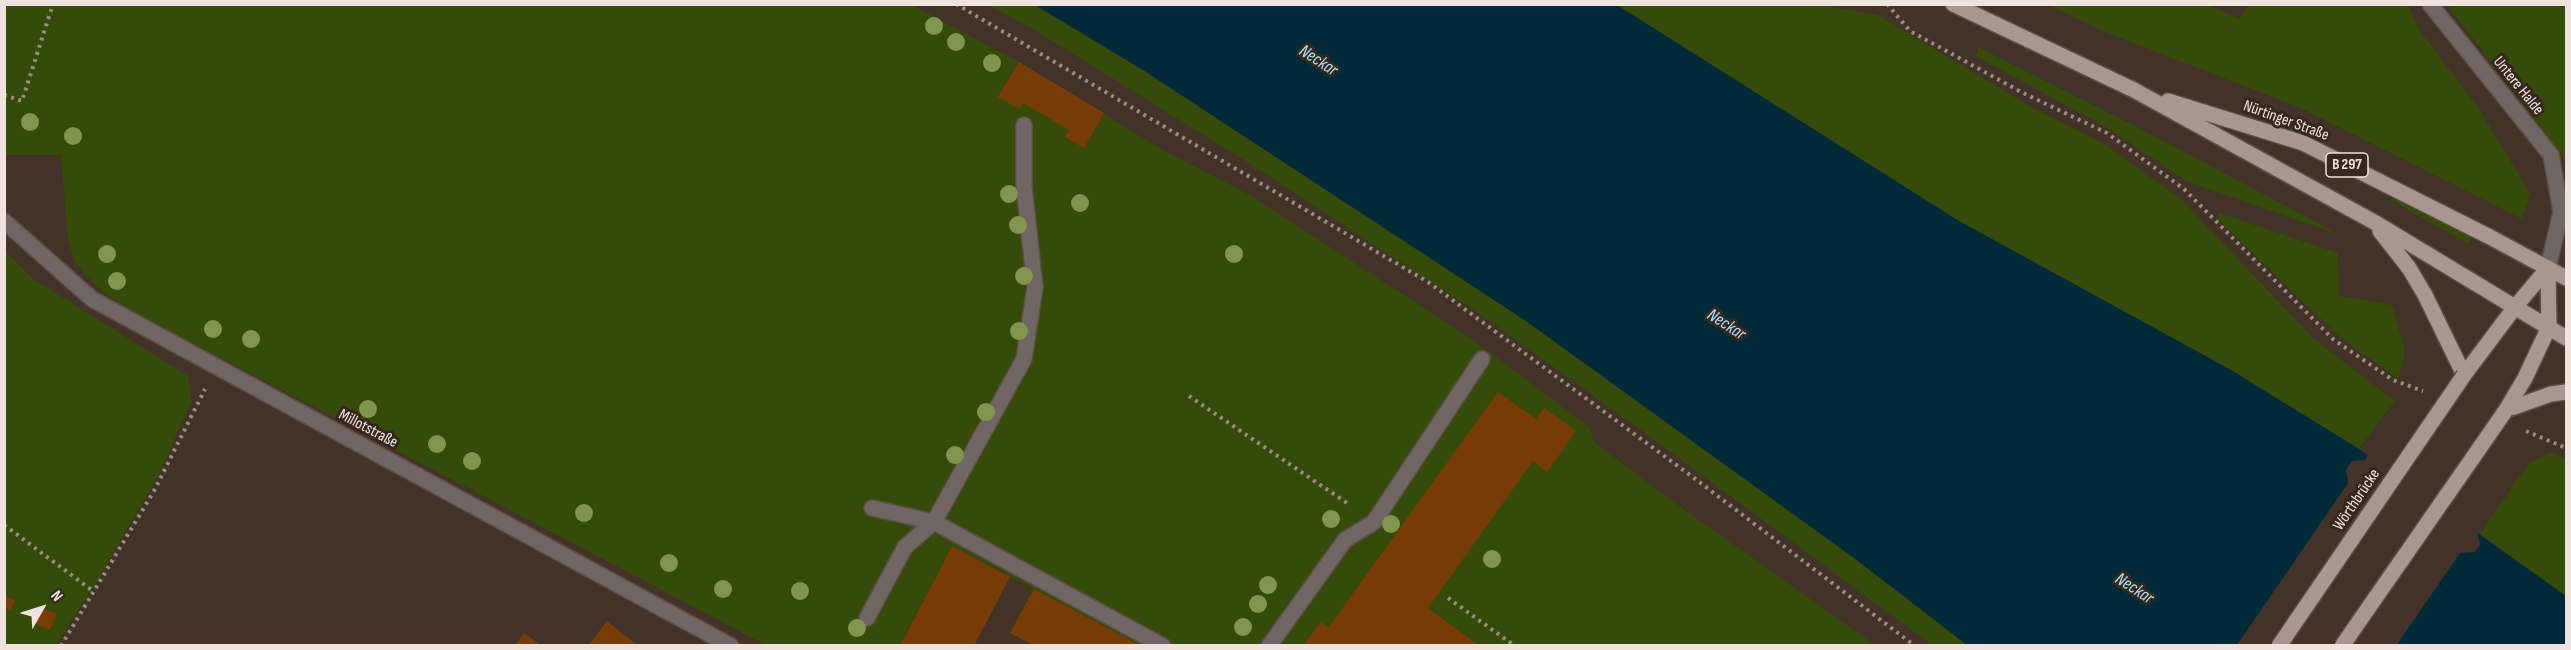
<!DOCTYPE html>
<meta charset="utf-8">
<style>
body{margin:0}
#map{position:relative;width:2571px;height:650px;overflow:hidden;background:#423228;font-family:"Sofia Sans Condensed",sans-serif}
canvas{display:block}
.frame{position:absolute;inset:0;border:6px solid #eee4dd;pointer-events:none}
.north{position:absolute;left:12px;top:578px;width:60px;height:60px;-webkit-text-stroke:4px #37281f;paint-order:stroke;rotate:51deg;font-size:16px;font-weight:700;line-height:24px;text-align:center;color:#eee4dd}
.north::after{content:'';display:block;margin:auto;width:21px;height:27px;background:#eee4dd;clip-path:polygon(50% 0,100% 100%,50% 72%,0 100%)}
</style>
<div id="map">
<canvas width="2571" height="650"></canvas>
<div class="frame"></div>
<div class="north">N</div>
</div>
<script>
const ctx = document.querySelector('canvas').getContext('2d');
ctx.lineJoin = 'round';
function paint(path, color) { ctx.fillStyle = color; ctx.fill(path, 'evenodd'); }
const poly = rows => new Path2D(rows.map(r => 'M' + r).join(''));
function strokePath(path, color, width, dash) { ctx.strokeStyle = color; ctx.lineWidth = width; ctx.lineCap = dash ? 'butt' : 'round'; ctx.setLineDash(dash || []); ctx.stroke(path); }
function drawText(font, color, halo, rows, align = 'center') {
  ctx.font = font + ' "Sofia Sans Condensed",sans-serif'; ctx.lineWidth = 6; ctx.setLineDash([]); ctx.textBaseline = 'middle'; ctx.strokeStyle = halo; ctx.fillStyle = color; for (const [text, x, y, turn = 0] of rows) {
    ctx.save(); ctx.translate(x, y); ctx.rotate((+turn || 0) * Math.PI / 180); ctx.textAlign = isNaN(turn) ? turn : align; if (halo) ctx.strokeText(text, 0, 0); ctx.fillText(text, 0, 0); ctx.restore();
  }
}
const green = poly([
 [1825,4,1831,7,1878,15,2033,108,2103,143,2181,199,2314,339,2395,401,2359,449,2231,370,1959,221,1617,5],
 [4,5,912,5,1019,62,1161,149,1250,195,1473,340,1590,428,1594,442,1685,510,1875,645,1035,645,1010,633,1033,589,952,546,900,645,766,645,128,309,100,290,76,264,68,242,61,155,5,155],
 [988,5,1035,5,1143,70,1526,321,1854,558,1967,645,1932,645,1645,433,1481,315,1252,165,1028,26],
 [2049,5,2209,5,2239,19,2249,5,2408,5,2420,31,2479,109,2530,193,2522,219,2301,108,2105,32],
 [2447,5,2566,5,2566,165,2561,153],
 [1978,47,2133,125,2343,236,2186,181,2109,129,1976,56],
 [2393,197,2474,235,2468,244,2391,200],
 [2219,213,2338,253,2339,296,2392,305,2405,350,2399,379,2341,338,2217,219],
 [4,250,32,278,188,376,192,400,159,475,96,583,56,645,5,645],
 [2552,452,2566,460,2566,596,2480,534,2529,463]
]);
const water = poly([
 [1035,5,1617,5,1959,221,2231,370,2359,449,2566,596,2566,645,1967,645,1854,558,1526,321,1143,70]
]);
const pier = poly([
 [2369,453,2476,529,2480,544,2475,552,2460,553,2396,646,2237,645,2348,483,2346,470,2352,461,2365,460]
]);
const building = poly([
 [1019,62,1104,113,1084,148,1065,137,1069,130,1023,103,1019,109,998,97],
 [1498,392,1536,419,1544,408,1576,431,1547,472,1533,461,1428,608,1480,646,1303,646,1321,622,1328,628],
 [952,546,1010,577,974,646,900,646],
 [1034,589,1141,646,1035,646,1010,633],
 [5,596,15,600,11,610,5,608],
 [39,607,57,614,50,630,33,623],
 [607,621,638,646,588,646],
 [524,633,542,646,515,646]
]);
const path = poly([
 [956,4,1428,282,1690,475,1915,646],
 [1887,4,1910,31,2023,93,2107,133,2184,189,2334,340,2393,380,2423,391],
 [4,95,22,101,53,4],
 [1189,396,1350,505],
 [2526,431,2566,448],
 [4,525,93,591],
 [1448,598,1515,646],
 [61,646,154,491,205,389]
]);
const minor = poly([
 [2430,4,2551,155,2561,212,2548,268],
 [4,221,92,299,731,646],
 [872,508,934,522,1163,646],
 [867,618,905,547,934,522,1024,359,1035,287,1024,187,1024,125],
 [1269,646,1345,540,1374,522,1482,359]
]);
const major = poly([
 [1953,4,2134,90,2374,222,2566,338],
 [2168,101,2303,143,2490,237,2566,278],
 [2380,231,2409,268,2425,295,2464,375,2515,307,2548,268],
 [2506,410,2525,378,2549,327,2548,268],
 [2506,410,2551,394,2566,392]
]);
const majorBridge = poly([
 [2279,646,2464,375],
 [2342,646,2506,410]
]);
const trees = [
 [934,26],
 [956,42],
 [992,63],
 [30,122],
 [73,136],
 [1009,194],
 [1080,203],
 [1018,225],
 [107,254],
 [1234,254],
 [1024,276],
 [117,281],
 [213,329],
 [1019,331],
 [251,339],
 [368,409],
 [986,412],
 [437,444],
 [955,455],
 [472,461],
 [584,513],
 [1331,519],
 [1391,524],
 [1492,559],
 [669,563],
 [1268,585],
 [723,589],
 [800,591],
 [1258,604],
 [1243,627],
 [857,628]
];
const shields = [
 [2347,165,42]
];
const shieldNames = [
 ["B 297",2347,165]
];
const streetNames = [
 ["Untere Halde",2518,86,51],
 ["Nürtinger Straße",2286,121,20],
 ["Millotstraße",368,429,28],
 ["Wörthbrücke",2357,500,-56]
];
const waterNames = [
 ["Neckar",1318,61,33],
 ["Neckar",1726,325,33],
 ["Neckar",2134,589,33]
];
paint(green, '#354b09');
paint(water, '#002a38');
paint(pier, '#423228');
paint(building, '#783d06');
strokePath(minor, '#5e4e45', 18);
strokePath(major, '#5e4e45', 18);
strokePath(path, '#988b82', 4, [3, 4.5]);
strokePath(minor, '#706765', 15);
strokePath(major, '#a99691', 15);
strokePath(majorBridge, '#5e4e45', 18, []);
strokePath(majorBridge, '#a99691', 15);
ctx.fillStyle = '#82954e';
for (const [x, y] of trees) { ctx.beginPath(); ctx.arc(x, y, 9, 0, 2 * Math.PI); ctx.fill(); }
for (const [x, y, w] of shields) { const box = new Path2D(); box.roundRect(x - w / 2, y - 12, w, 24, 4.5); ctx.fillStyle = '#37281f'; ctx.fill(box); strokePath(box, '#eee4dd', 1.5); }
drawText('bold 15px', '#eee4dd', null, shieldNames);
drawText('16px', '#eee4dd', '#37281f', streetNames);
drawText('italic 18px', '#aae0f6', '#37281f', waterNames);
</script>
